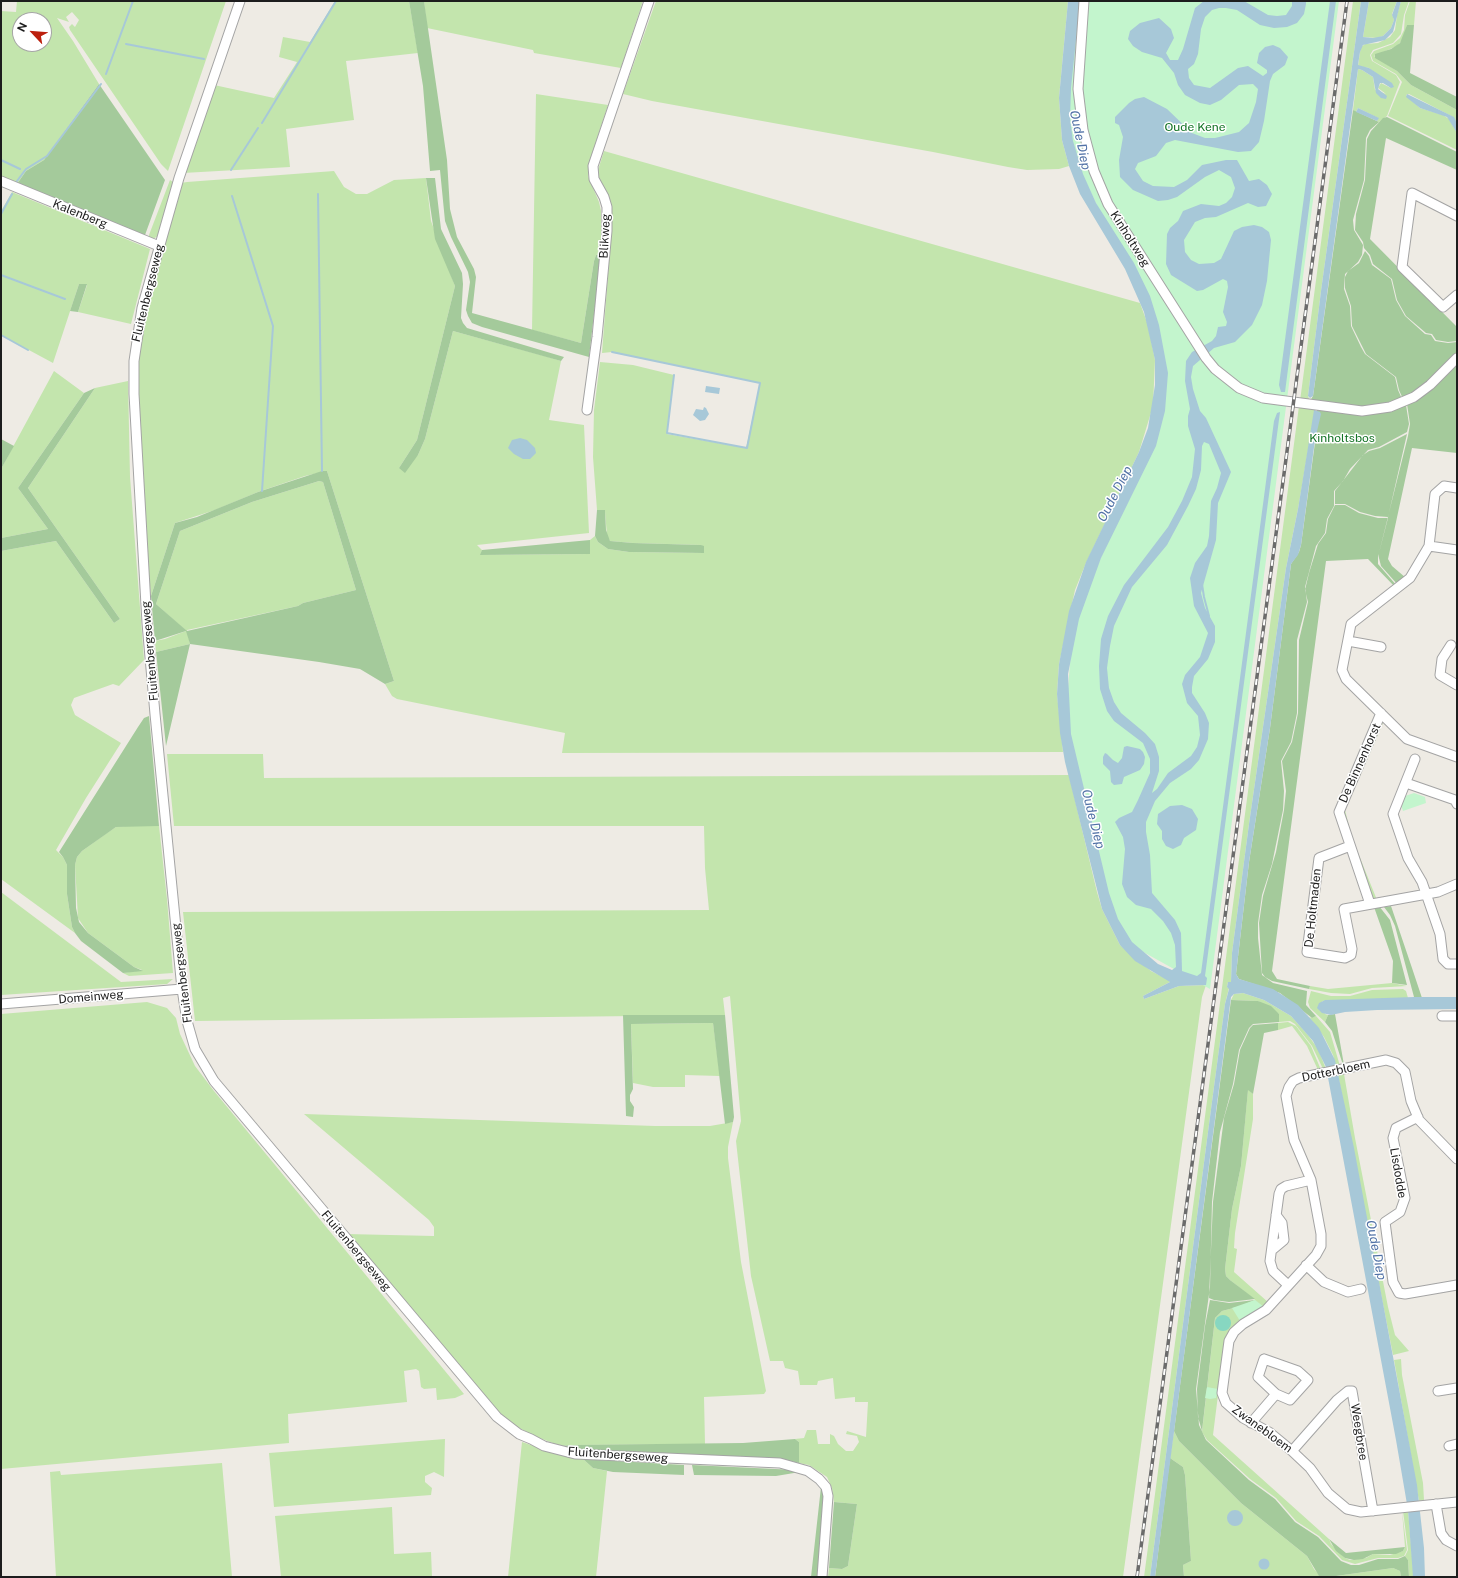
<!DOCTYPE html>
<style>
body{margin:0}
#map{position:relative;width:1458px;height:1578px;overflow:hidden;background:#eeebe4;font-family:"Public Sans",sans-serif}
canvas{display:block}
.frame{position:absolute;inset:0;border:2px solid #1d1d1d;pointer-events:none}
.north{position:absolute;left:12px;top:12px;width:40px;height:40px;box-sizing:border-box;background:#fff;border:1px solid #a5a5a5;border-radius:50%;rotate:296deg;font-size:11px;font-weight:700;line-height:16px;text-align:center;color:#1d1d1d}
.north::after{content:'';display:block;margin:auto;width:14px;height:18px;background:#bc200e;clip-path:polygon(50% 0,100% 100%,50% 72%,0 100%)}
</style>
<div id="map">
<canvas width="1458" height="1578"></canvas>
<div class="frame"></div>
<div class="north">N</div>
</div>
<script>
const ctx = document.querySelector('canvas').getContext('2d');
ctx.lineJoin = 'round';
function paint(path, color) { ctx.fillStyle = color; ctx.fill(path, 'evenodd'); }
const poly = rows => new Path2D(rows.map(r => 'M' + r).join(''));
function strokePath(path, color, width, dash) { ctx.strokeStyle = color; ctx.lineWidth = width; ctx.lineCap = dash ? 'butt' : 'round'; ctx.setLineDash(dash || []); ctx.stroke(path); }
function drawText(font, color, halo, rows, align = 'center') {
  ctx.font = font + ' "Public Sans",sans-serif'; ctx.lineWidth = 3; ctx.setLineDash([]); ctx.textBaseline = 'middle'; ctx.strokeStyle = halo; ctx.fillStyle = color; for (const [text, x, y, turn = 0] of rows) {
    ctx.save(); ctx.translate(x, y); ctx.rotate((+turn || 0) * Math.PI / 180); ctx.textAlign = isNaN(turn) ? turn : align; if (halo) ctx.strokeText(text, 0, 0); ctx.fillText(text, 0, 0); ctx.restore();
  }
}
const grass = poly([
 [17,1,226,1,168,171,161,164,70,30,69,27,72,24,75,27,79,20,72,12,66,17,69,22,57,18,73,41,99,84,44,160,26,171,17,184,1,177,1,11,16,12],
 [20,20,44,20,44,44,20,44],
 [335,1,409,1,418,53,346,61,354,120,286,129,290,167,183,173,214,85,274,98,297,62,279,57,283,37,310,42],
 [424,1,643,1,621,68,534,53,533,50,427,28],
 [656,1,1068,1,1059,98,1062,140,1069,166,1059,169,1027,170,1008,167,933,152,652,101,623,94],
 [1353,1,1361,1,1321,291,1308,396,1310,401,1300,401],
 [1369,1,1397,1,1392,14,1394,20,1391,28,1383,36,1377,38,1363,37],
 [1401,1,1409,1,1404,15,1401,34,1393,43,1373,50,1370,55,1372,61,1396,75,1400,82,1387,116,1379,122,1377,121,1378,118,1358,108,1356,112,1353,110,1358,69,1362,70,1373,77,1375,90,1386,94,1378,88,1381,83,1391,88,1369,68,1358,66,1360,52,1361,47,1365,44,1378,43,1390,37,1395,30,1397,15],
 [1410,1,1416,1,1414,25,1407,25,1403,39,1397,46,1374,56,1397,71,1411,85,1457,110,1457,123,1453,117,1409,94,1406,95,1420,108,1443,115,1449,119,1457,133,1457,150,1388,116,1402,82,1396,74,1373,61,1371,55,1374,51,1393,44,1400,38,1404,30,1405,15],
 [536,94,608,105,588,166,588,176,599,202,601,211,601,255,596,255,594,261,581,343,532,330],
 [604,151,1140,303,1148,325,1155,360,1153,406,1139,452,1086,563,1075,590,1059,664,1057,694,1063,752,562,753,565,733,397,699,392,696,385,684,394,681,327,471,305,476,258,492,215,510,175,523,151,596,144,524,138,405,138,356,141,331,148,301,181,183,187,182,334,171,344,187,356,194,367,194,394,180,426,178,431,221,455,286,417,440,399,468,418,455,425,439,453,331,548,357,561,361,549,420,584,425,589,533,477,545,482,550,481,555,590,554,590,540,595,536,598,542,608,549,629,552,704,553,701,545,633,543,610,541,607,536,605,511,597,510,593,457,594,410,600,362,633,365,674,375,667,434,746,448,760,383,612,352,602,353,612,221,610,200,599,179,598,170],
 [170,180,173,182,158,236,153,239,149,239,149,235],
 [12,192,150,249,131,324,78,312,87,285,79,284,53,363,1,335,1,211],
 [54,371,84,393,18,488,48,529,1,538,1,469],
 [128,381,130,477,144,660,119,686,113,684,74,698,71,705,75,715,121,743,86,798,56,850,63,857,67,865,67,894,72,927,75,933,1,879,1,551,56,541,114,623,120,619,28,488,95,388],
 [1299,406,1315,409,1298,509,1286,568,1249,824,1232,953,1231,982,1228,982,1227,987,1229,988,1225,1004,1208,1132,1150,1577,1144,1577],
 [319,481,323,482,356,590,303,603,298,606,187,630,190,644,156,652,155,641,165,639,186,631,156,604,180,531,252,502],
 [1383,723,1345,810,1352,838,1377,900,1375,900,1372,898,1342,814,1381,724],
 [167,754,263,754,264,778,1069,775,1097,892,1102,909,1120,945,1151,971,1169,980,1170,982,1143,996,1144,999,1179,986,1206,985,1202,997,1123,1577,828,1577,829,1568,842,1569,848,1566,857,1504,834,1502,832,1488,827,1477,809,1465,799,1463,799,1442,795,1439,804,1438,807,1430,816,1430,818,1444,830,1444,830,1434,834,1436,838,1444,846,1451,853,1451,859,1442,857,1436,846,1434,847,1431,866,1437,868,1402,855,1402,855,1397,835,1399,833,1378,818,1381,817,1385,800,1385,798,1371,785,1368,783,1361,770,1361,751,1276,736,1141,741,1121,730,996,723,998,725,1015,195,1021,183,912,709,910,705,868,704,826,174,826],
 [126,826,159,826,167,899,173,973,129,976,123,973,142,970,134,967,88,933,78,918,75,865,77,857,82,851,107,833,116,827],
 [1,892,121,982,173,979,167,984,1,995],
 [1392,983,1407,986,1372,988,1350,994,1331,993,1309,989,1310,986,1328,989],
 [1403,989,1406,991,1408,998,1322,1001,1325,1014,1328,1015,1325,1022,1310,1008,1308,1002,1311,991,1331,996,1350,996,1372,990],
 [1243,993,1264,1000,1291,1016,1308,1035,1318,1049,1326,1069,1323,1069,1312,1046,1295,1024,1290,1021,1279,1022,1279,1014,1258,1001,1231,1000,1234,994],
 [147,1002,167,1008,176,1018,180,1034,195,1066,214,1091,464,1394,455,1398,437,1400,436,1388,424,1389,421,1387,419,1371,416,1369,404,1371,407,1402,288,1414,289,1443,1,1469,1,1014],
 [1316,1016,1330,1032,1340,1066,1336,1067,1333,1055,1324,1037,1309,1017,1312,1018],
 [1288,1022,1296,1026,1311,1046,1321,1070,1318,1070,1307,1046,1292,1026,1278,1030,1278,1023],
 [713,1023,720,1076,685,1075,685,1087,653,1087,633,1083,631,1024],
 [1344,1074,1355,1138,1388,1307,1395,1335,1409,1351,1393,1355,1338,1075],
 [1248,1089,1253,1094,1253,1119,1235,1233,1234,1248,1237,1249,1234,1272,1269,1303,1264,1307,1230,1280,1226,1276,1225,1269,1232,1209,1241,1166],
 [304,1114,655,1126,710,1126,733,1122,728,1147,728,1158,741,1262,766,1391,764,1394,704,1397,705,1444,572,1445,561,1446,534,1436,516,1426,499,1413,346,1234,434,1236,434,1227,429,1220],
 [1255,1300,1264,1307,1237,1324,1218,1395,1213,1435,1329,1539,1331,1544,1345,1558,1350,1560,1366,1558,1373,1554,1390,1555,1403,1551,1405,1547,1402,1511,1407,1550,1404,1556,1398,1558,1378,1558,1355,1564,1342,1560,1319,1536,1296,1521,1276,1498,1250,1479,1207,1440,1202,1432,1215,1318,1222,1311,1241,1306],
 [1401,1359,1402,1375,1423,1483,1424,1500,1419,1501,1394,1360],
 [1174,1431,1179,1441,1241,1503,1307,1556,1314,1569,1321,1577,1184,1577,1183,1565,1191,1561,1185,1475,1183,1467,1170,1458],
 [445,1439,444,1477,434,1472,425,1476,425,1482,432,1488,431,1495,274,1507,269,1453],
 [522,1442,561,1455,583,1459,593,1468,607,1471,596,1577,508,1577],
 [222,1463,232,1577,56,1577,50,1472,60,1471,61,1475],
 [392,1507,394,1554,431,1552,432,1577,281,1577,275,1516],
 [1408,1510,1413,1568,1413,1577,1409,1577,1408,1560,1405,1556,1408,1550,1403,1511],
 [1393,1568,1400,1571,1401,1577,1329,1577]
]);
const forest = poly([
 [409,1,424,1,447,160,450,209,457,237,474,269,476,277,472,313,581,343,594,261,596,255,601,255,589,357,482,327,472,323,468,316,466,310,470,282,468,272,451,237,445,221,440,170,430,171,423,86],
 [1407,25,1414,25,1410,73,1457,97,1457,110,1411,85,1397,71,1375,58,1375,54,1391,49,1400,43],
 [99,84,165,180,145,235,142,236,17,184,26,171,44,160],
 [1353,110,1379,122,1370,130,1366,138,1364,180,1353,220,1354,230,1363,245,1362,255,1358,262,1345,274,1344,289,1350,306,1351,326,1361,347,1365,354,1395,377,1398,390,1402,399,1362,408,1310,401,1313,396],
 [1387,117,1457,152,1457,170,1386,138,1370,239,1457,327,1457,341,1448,342,1436,340,1432,334,1426,333,1406,316,1397,300,1392,279,1373,264,1370,255,1364,248,1363,242,1355,230,1356,214,1365,180,1367,139,1371,131,1383,118],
 [426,178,435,178,441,229,462,273,463,284,461,318,463,323,467,328,564,357,561,361,453,331,425,439,418,455,405,473,399,468,417,440,455,286,435,239],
 [1365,251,1369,256,1372,265,1391,279,1396,300,1405,316,1425,334,1431,335,1435,341,1448,343,1457,342,1457,354,1432,379,1403,399,1399,390,1396,377,1366,354,1352,326,1351,306,1345,288,1345,277,1348,271,1359,263],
 [79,284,87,284,78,312,70,311],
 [1457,362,1457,453,1412,448,1388,559,1392,566,1406,578,1398,585,1381,566,1378,554,1378,564,1397,586,1395,587,1368,559,1326,561,1272,971,1277,979,1310,986,1309,989,1272,981,1265,977,1262,973,1259,923,1263,896,1276,852,1284,810,1286,791,1282,761,1292,742,1298,713,1299,640,1308,602,1305,590,1309,573,1318,544,1326,533,1328,519,1335,505,1345,505,1359,513,1378,518,1388,518,1379,553,1408,436,1410,424,1407,404],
 [95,388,28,488,120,619,114,623,56,541,1,551,1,538,48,529,18,488,84,393],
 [1406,405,1409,424,1407,432,1379,447,1368,450,1350,469,1343,481,1334,491,1334,506,1327,519,1325,533,1316,546,1305,587,1307,602,1297,640,1297,713,1291,742,1281,761,1284,791,1283,810,1272,864,1262,895,1258,923,1258,938,1262,975,1273,983,1307,991,1306,1005,1316,1016,1312,1018,1280,993,1239,979,1236,974,1249,862,1270,728,1291,564,1299,552,1301,545,1317,428,1317,410,1314,410,1315,409],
 [1407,434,1388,517,1375,516,1360,512,1345,504,1335,504,1335,491,1363,455,1369,451,1380,448],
 [1,439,14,446,1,469],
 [322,471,327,471,394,681,385,684,360,669,319,662,190,644,166,746,156,652,190,644,186,631,155,641,151,596,175,523,197,517,258,492],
 [319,481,323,482,356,590,303,603,298,606,187,631,156,604,180,531,252,502],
 [597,510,605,510,606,530,610,541,633,543,701,545,704,546,704,553,629,552,608,549,598,542,595,536],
 [590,540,590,554,480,555,482,550],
 [149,716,159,826,116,827,82,851,77,857,75,865,76,908,79,922,88,933,134,967,143,971,123,973,81,941,75,933,72,927,67,894,67,865,63,857,59,852,138,727,144,718],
 [1379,906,1390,920,1407,985,1392,983,1393,961,1374,907],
 [1391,906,1412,968,1422,998,1414,997,1395,926,1390,915,1384,907],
 [1231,1000,1258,1001,1271,1006,1279,1014,1279,1022,1253,1024,1249,1028,1239,1050,1233,1084,1220,1132,1212,1202,1210,1287,1196,1389,1199,1425,1206,1440,1249,1480,1275,1499,1295,1522,1318,1537,1341,1561,1351,1565,1359,1565,1378,1559,1398,1559,1405,1556,1408,1560,1409,1577,1401,1577,1400,1571,1393,1568,1329,1577,1319,1576,1307,1556,1241,1503,1179,1441,1174,1431],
 [1335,1014,1344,1065,1343,1065,1332,1031,1325,1022,1328,1015],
 [623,1015,725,1015,734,1117,733,1122,725,1124,713,1023,631,1024,633,1089,630,1095,630,1101,634,1107,633,1117,626,1116],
 [1278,1023,1278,1030,1264,1033,1253,1094,1248,1090,1241,1166,1232,1209,1225,1269,1226,1276,1230,1280,1255,1299,1229,1302,1214,1300,1209,1298,1213,1202,1224,1118,1234,1084,1240,1050,1250,1028,1253,1025],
 [1210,1300,1229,1303,1255,1300,1241,1306,1222,1311,1215,1318,1202,1431,1198,1417,1197,1389,1205,1326],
 [795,1439,799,1442,799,1463,790,1461,597,1453,561,1446,572,1445,743,1443],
 [1170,1458,1183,1467,1185,1475,1191,1561,1183,1565,1184,1577,1155,1577],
 [583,1459,684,1465,684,1475,613,1472,593,1468],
 [692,1465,796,1470,800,1472,776,1476,694,1475],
 [821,1487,824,1496,818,1577,811,1577],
 [834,1502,857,1504,848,1566,842,1569,829,1568],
 [1329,1539,1346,1553,1405,1547,1403,1551,1396,1554,1373,1554,1363,1559,1354,1560,1345,1558,1336,1551]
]);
const park = poly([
 [1071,1,1339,1,1210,989,1118,938,1064,739,1073,626,1147,444,1159,378,1146,309,1066,140],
 [1414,793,1425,797,1426,803,1403,811,1401,805,1405,796],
 [1255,1300,1264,1307,1240,1321,1232,1308],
 [1207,1387,1218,1389,1216,1398,1210,1399,1205,1398]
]);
const pitch = poly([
 '1215 1323a8 8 0 1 1 16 0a8 8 0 1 1-16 0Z'
]);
const water = poly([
 [1068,1,1080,1,1071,88,1070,119,1073,141,1083,174,1096,203,1134,263,1150,296,1159,325,1168,373,1165,411,1156,446,1101,558,1079,619,1068,674,1071,734,1109,893,1118,919,1132,942,1158,964,1172,970,1176,967,1175,945,1171,933,1163,921,1151,909,1136,905,1127,897,1122,884,1125,849,1123,837,1115,822,1119,818,1132,812,1138,800,1150,773,1150,759,1143,743,1114,721,1107,711,1100,689,1099,666,1101,639,1108,616,1124,585,1168,527,1182,501,1192,477,1195,449,1188,426,1188,416,1190,409,1185,381,1186,361,1192,352,1212,341,1216,336,1218,327,1226,326,1227,322,1223,312,1228,287,1227,281,1223,279,1203,290,1197,291,1171,275,1166,264,1167,234,1170,228,1178,221,1183,211,1201,204,1219,206,1226,203,1232,197,1235,188,1231,177,1219,170,1205,177,1177,197,1168,200,1158,201,1133,190,1120,177,1119,160,1123,137,1119,125,1115,123,1115,117,1129,103,1135,99,1144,97,1167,109,1192,133,1205,138,1215,138,1239,132,1249,123,1256,102,1258,89,1253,84,1239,85,1221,100,1210,105,1200,103,1185,95,1178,85,1174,73,1162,58,1142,52,1133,46,1128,39,1130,31,1140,23,1159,18,1171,29,1174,38,1166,53,1170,60,1178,60,1183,49,1195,8,1204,1,1244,1,1268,15,1277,16,1286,15,1292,6,1292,1,1306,1,1306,4,1304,14,1297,23,1287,27,1274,28,1260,25,1237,10,1226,8,1219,8,1212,10,1205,17,1201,29,1198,54,1194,64,1188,69,1189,78,1194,85,1210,88,1238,68,1248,66,1263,76,1267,73,1267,70,1257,63,1259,53,1265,47,1273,45,1280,48,1288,57,1285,65,1273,74,1270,81,1264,121,1259,142,1251,151,1238,152,1175,140,1166,143,1156,156,1138,163,1135,169,1143,181,1153,186,1174,187,1187,180,1202,165,1226,160,1237,160,1249,181,1259,179,1267,185,1272,194,1266,206,1258,207,1248,203,1216,217,1205,218,1195,222,1184,240,1185,252,1191,260,1199,264,1214,263,1221,259,1234,231,1242,227,1254,225,1262,227,1269,232,1271,240,1267,281,1262,305,1252,325,1235,342,1214,348,1193,366,1191,377,1193,389,1200,411,1206,418,1231,472,1218,503,1216,540,1201,593,1205,608,1215,626,1215,642,1208,659,1194,676,1192,687,1192,693,1205,713,1209,723,1208,739,1199,760,1191,769,1170,783,1155,801,1146,822,1146,832,1150,855,1152,893,1175,920,1181,933,1182,971,1197,976,1201,973,1274,421,1277,413,1280,412,1205,976,1207,978,1206,985,1179,986,1144,999,1143,996,1170,982,1135,961,1120,945,1102,909,1065,762,1060,733,1057,694,1059,664,1069,611,1086,562,1139,452,1148,428,1155,385,1155,360,1144,312,1125,269,1080,194,1069,166,1062,140,1059,98],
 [1204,442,1209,444,1221,473,1217,488,1211,501,1209,536,1207,546,1195,563,1190,578,1194,606,1208,633,1200,657,1185,675,1182,684,1187,703,1198,716,1200,735,1197,747,1191,756,1168,773,1157,789,1152,793,1159,771,1159,757,1155,744,1145,733,1121,713,1114,702,1109,688,1107,668,1110,646,1114,626,1132,587,1167,545,1188,506,1196,489,1201,470,1202,446],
 [1330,1,1336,1,1285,392,1281,392,1279,385],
 [1361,1,1369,1,1363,37,1373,38,1383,36,1391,28,1394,20,1392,15,1397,1,1401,1,1393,32,1385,40,1363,45,1360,52,1358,65,1369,68,1392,83,1394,87,1391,88,1383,83,1380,83,1378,89,1387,96,1386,99,1381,98,1376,93,1373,77,1362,70,1358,69,1313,396,1310,398,1308,396,1321,291],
 [1407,94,1454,117,1457,123,1457,133,1447,117,1420,108,1406,97],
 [1358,108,1379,118,1377,121,1356,112],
 [706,386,720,388,719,394,705,392],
 [704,407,706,408,709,414,705,420,700,421,693,415,696,409,703,410],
 [1314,410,1320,412,1321,414,1315,440,1301,545,1298,555,1291,564,1270,728,1249,862,1236,974,1239,979,1273,989,1298,1005,1319,1028,1335,1060,1354,1148,1417,1485,1424,1548,1425,1577,1413,1577,1408,1510,1396,1440,1326,1067,1313,1041,1291,1016,1264,1000,1243,993,1234,994,1231,997,1155,1577,1150,1577,1208,1132,1225,1004,1229,989,1227,987,1228,982,1231,982,1232,953,1249,824,1286,568,1298,509],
 [520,438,527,440,535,448,536,453,530,459,523,459,514,454,508,448,512,440],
 [1127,746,1140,749,1143,752,1145,757,1144,764,1140,770,1124,777,1122,784,1114,785,1111,782,1110,771,1103,764,1103,757,1105,753,1107,754,1113,760,1118,763,1122,758,1124,747],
 [1182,805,1192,809,1198,819,1196,830,1184,838,1181,845,1173,849,1166,846,1162,839,1162,831,1157,824,1158,814,1170,806],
 [1414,997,1457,997,1457,1009,1377,1010,1345,1012,1331,1015,1322,1013,1317,1008,1319,1003,1325,1000],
 '1227 1518a8 8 0 1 1 16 0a8 8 0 1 1-16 0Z',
 '1258.5 1564a5.5 5.5 0 1 1 11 0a5.5 5.5 0 1 1-11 0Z'
]);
const stream = poly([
 [126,44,204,59],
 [106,74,133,1],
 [262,123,336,1],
 [1,160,20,169],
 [231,170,258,128],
 [17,181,26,169,47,156,101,84],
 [318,194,322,471],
 [232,196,273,326,262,491],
 [1,214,12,194],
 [1,275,65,299],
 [1,335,28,350],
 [612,352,760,383,747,448,667,433,674,375],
 [1202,584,1204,597,1209,616]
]);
const minor = poly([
 [240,1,179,178,142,308,134,361,134,394,147,623,155,714,182,989,187,1021,195,1049,214,1081,497,1417,519,1434,531,1439,544,1446,575,1454,780,1463,808,1471,819,1479,826,1487,828,1496,822,1577],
 [1084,1,1078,89,1083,130,1094,171,1108,204,1206,358,1215,369,1239,388,1263,398,1362,411,1390,407,1414,397,1430,385,1457,358],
 [1,181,159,246],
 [1457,216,1412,193,1402,267,1443,307,1457,295],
 [587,410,597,337,607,231,607,207,604,197,594,179,593,166,649,1],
 [1457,488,1444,486,1435,494,1429,546,1410,578,1351,624,1342,670,1346,679,1407,739,1457,757],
 [1429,546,1457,550],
 [1348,641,1381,647],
 [1451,645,1442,659,1440,675,1457,685],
 [1415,759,1393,814,1408,858,1422,882,1440,934,1443,959,1448,964,1457,964],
 [1406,783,1455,800,1457,804],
 [1350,846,1319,858,1307,952,1345,958,1351,955,1352,949,1344,909,1438,892,1457,884],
 [1370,904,1339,812,1381,713],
 [1,1004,182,989],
 [1442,1016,1457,1016],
 [1418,1117,1396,1128,1393,1138,1405,1198,1400,1212,1385,1222,1393,1282,1399,1293,1405,1294,1457,1285],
 [1457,1159,1419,1120,1411,1101,1405,1072,1396,1063,1386,1060,1299,1078,1293,1081,1289,1087,1286,1096,1294,1140,1311,1180,1321,1234,1321,1246,1316,1255,1266,1310,1243,1324,1234,1332,1229,1341,1222,1393,1226,1403,1243,1418,1269,1432,1292,1451,1310,1468,1328,1493,1347,1509,1361,1512,1457,1502],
 [1272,1250,1284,1240,1282,1223,1276,1215],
 [1306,1265,1324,1282,1348,1292,1361,1289],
 [1288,1285,1273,1271,1270,1261,1279,1194,1281,1189,1286,1186,1311,1180],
 [1264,1359,1298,1371,1308,1380,1290,1400,1276,1394,1258,1377,1264,1359],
 [1438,1391,1457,1388],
 [1251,1423,1276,1394],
 [1449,1446,1457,1444],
 [1292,1451,1337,1400,1348,1391,1352,1391,1373,1511],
 [1436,1504,1441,1533,1446,1540,1457,1546]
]);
const rail = poly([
 [1137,1577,1347,1]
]);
const parkNames = [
 ["Oude Kene",1195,127],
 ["Kinholtsbos",1342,438]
];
const streetNames = [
 ["Kalenberg",80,214,22],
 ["Blikweg",605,236,-87],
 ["Kinholtweg",1130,239,58],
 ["Fluitenbergseweg",148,293,-76],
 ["Fluitenbergseweg",150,651,-95],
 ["De Binnenhorst",1360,763,-66],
 ["De Holtmaden",1313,908,-84],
 ["Fluitenbergseweg",182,973,-97],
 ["Domeinweg",91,997,-5],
 ["Dotterbloem",1336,1071,-12],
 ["Lisdodde",1398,1173,80],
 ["Fluitenbergseweg",356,1251,50],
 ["Zwanebloem",1262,1429,36],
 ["Weegbree",1359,1432,81],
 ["Fluitenbergseweg",618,1455,4]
];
const waterNames = [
 ["Oude Diep",1080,140,78],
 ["Oude Diep",1115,494,-63],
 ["Oude Diep",1093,819,76],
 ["Oude Diep",1376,1250,79]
];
paint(grass, '#c3e5ad');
paint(forest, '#a4ca9b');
paint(park, '#c3f5cd');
paint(pitch, '#87d7c1');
paint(water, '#a7c8d8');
strokePath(stream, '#a7c8d8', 2);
strokePath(minor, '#a4a4a4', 11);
strokePath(minor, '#fff', 9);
strokePath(rail, '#6b6b6b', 3.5);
strokePath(rail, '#fff', 2, [6]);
drawText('12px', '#137325', '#fff', parkNames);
drawText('12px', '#1d1d1d', '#fff', streetNames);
drawText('italic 13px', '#5172a6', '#fff', waterNames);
</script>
